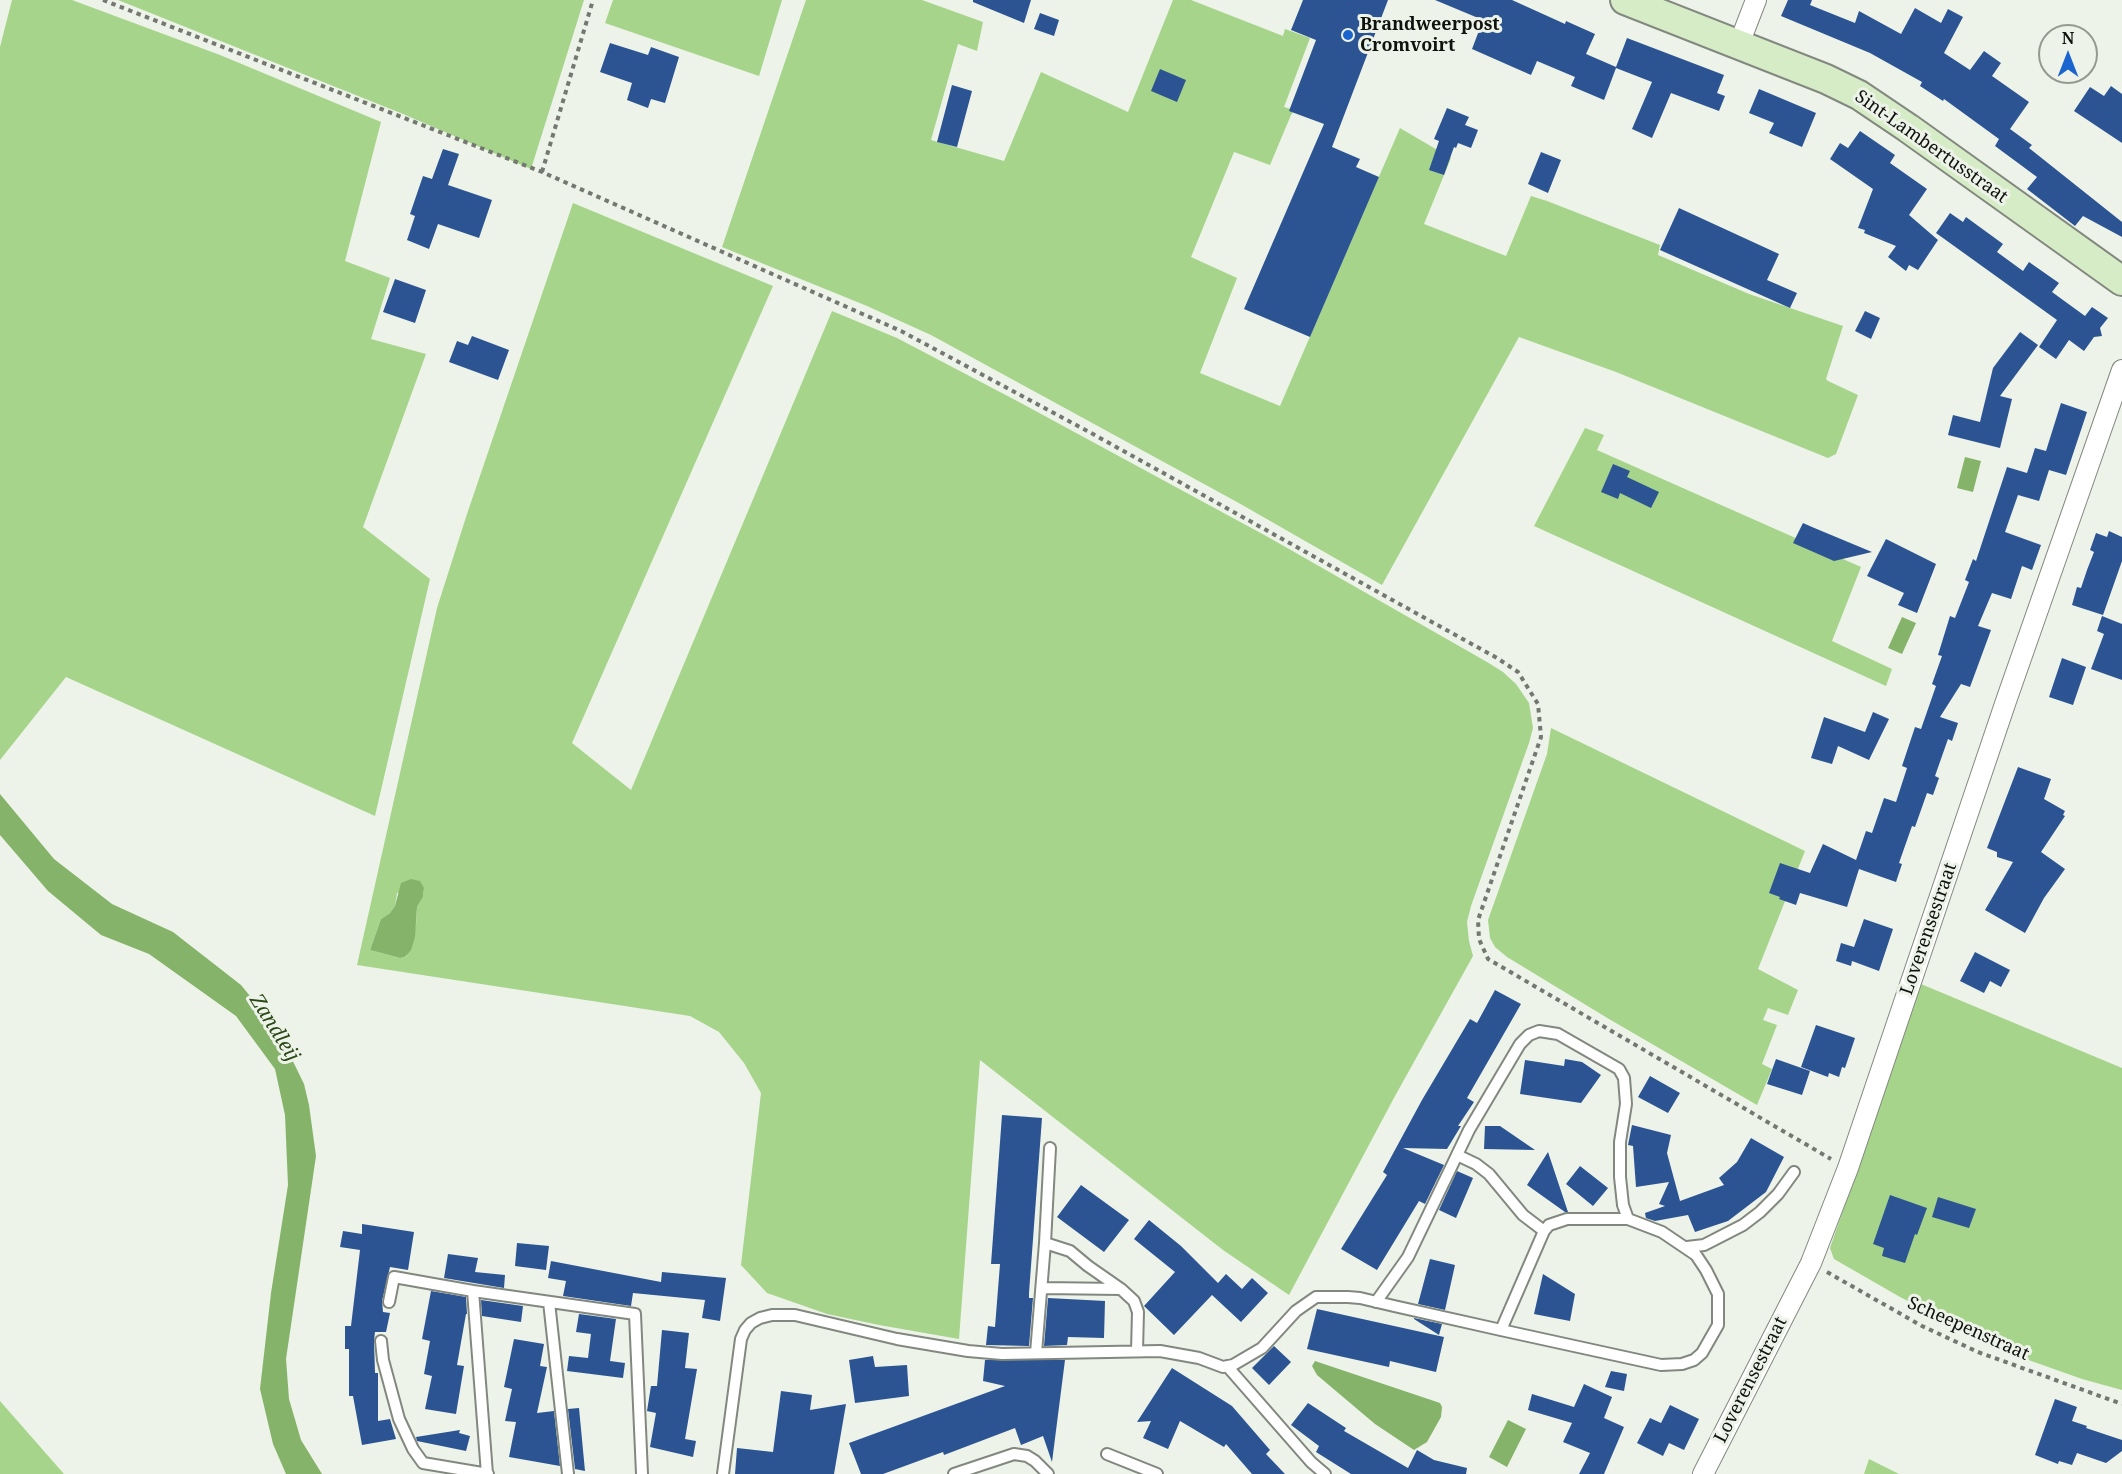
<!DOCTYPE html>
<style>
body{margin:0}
#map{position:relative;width:2122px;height:1474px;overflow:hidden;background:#edf3e9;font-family:"Noto Serif",serif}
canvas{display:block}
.north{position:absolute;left:2038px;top:24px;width:60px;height:60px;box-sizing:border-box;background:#edf3e9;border:2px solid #959991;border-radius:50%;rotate:0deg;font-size:16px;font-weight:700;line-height:24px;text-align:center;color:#10120e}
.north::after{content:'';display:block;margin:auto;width:21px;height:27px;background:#1a64cf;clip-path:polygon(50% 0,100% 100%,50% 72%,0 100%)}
</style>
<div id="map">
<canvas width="2122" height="1474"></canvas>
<div class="north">N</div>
</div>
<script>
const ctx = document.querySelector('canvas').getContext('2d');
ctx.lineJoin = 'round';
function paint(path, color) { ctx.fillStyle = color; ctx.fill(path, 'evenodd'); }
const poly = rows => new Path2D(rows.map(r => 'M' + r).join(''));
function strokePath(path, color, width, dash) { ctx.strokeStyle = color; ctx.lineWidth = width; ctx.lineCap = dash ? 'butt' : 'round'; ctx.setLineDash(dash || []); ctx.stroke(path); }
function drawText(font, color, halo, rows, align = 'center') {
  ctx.font = font + ' "Noto Serif",serif'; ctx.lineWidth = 6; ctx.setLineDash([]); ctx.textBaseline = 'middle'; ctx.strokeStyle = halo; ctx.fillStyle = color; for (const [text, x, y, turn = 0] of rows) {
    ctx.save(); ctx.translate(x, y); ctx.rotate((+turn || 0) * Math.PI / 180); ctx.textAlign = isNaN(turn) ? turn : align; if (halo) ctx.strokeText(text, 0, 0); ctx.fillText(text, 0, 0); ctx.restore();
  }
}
const green = poly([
 [12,0,72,0,220,55,381,122,345,261,390,278,371,339,426,354,363,527,430,579,375,816,66,677,0,760,0,47],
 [118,0,584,0,531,169,403,114],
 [613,0,782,0,759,76,605,23],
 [806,0,922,0,983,22,977,51,958,44,931,140,1004,161,1041,72,1128,112,1173,0,1191,0,1283,36,1285,29,1310,38,1284,107,1295,110,1291,115,1270,165,1234,152,1191,257,1237,278,1200,373,1280,406,1400,128,1451,158,1424,224,1506,256,1531,196,1547,201,1660,245,1658,255,1749,294,1843,326,1826,379,1828,381,1858,395,1836,454,1828,458,1616,372,1519,337,1382,585,1237,502,931,335,867,306,722,247],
 [573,203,773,286,572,743,631,790,832,311,897,338,1019,402,1268,537,1487,662,1503,672,1516,684,1529,703,1533,728,1529,743,1471,906,1467,922,1469,941,1473,956,1395,1096,1289,1295,1223,1250,980,1060,959,1339,879,1325,827,1314,767,1293,741,1265,761,1093,744,1063,719,1032,690,1016,357,965,437,608,467,514],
 [424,888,423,897,417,907,416,925,406,957,400,958,370,950,381,919,390,913,395,906,397,893],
 [1585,428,1604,435,1597,450,1861,567,1832,641,1892,669,1886,686,1534,526],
 [1551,728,1805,851,1758,969,1798,990,1788,1015,1768,1008,1763,1020,1777,1025,1762,1064,1772,1069,1757,1105,1609,1019,1507,957,1495,947,1490,938,1488,920,1547,754],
 [1921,984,2122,1068,2122,1390,2082,1379,2020,1357,1900,1297,1834,1259,1830,1248],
 [0,1401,64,1474,0,1474],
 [1869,1459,1899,1474,1864,1474]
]);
const water = poly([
 [1965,457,1981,461,1973,492,1957,488],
 [1902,617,1916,623,1902,654,1888,648],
 [0,794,54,859,112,904,173,932,241,985,277,1029,286,1047,304,1084,309,1105,316,1156,286,1359,289,1399,301,1440,322,1474,286,1474,273,1444,260,1389,271,1293,288,1185,285,1115,275,1069,236,1016,149,954,101,935,48,891,0,835],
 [411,879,420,881,424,888,423,897,417,907,415,937,411,950,405,957,400,958,370,950,381,919,390,913,395,906,401,883],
 [1315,1361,1440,1403,1442,1407,1441,1417,1427,1442,1414,1450,1375,1424,1317,1375,1312,1366],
 [1508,1420,1526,1429,1507,1467,1489,1457]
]);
const building = poly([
 [973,0,1031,0,1024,23,973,2],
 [1303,0,1388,0,1332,147,1360,159,1356,167,1379,177,1310,337,1244,309,1324,124,1289,111,1316,40,1291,30],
 [1435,0,1512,0,1565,24,1566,21,1595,34,1586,54,1616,67,1627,38,1724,75,1717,93,1725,96,1719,111,1671,93,1652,138,1632,129,1652,82,1616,68,1604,100,1571,86,1575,77,1537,61,1531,75,1472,49,1483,20],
 [1788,0,1812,0,1810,5,1855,23,1859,11,1901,34,1915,8,1941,23,1948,9,1963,17,1944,53,1970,70,1984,51,2001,63,1992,76,2029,102,2010,129,2032,145,2029,148,2122,222,2122,237,2083,216,2075,226,2027,189,2037,177,1995,146,1999,139,1944,99,1943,101,1920,86,1922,82,1870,53,1781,16],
 [1040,13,1059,20,1054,36,1034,29],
 [610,43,648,55,651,47,679,57,665,103,651,99,648,108,627,100,632,83,600,72],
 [1160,69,1186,80,1177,102,1151,91],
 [952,85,972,91,957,147,937,142],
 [2111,86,2122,94,2122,143,2074,111,2090,87,2104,96],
 [1759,89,1816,113,1802,147,1769,133,1774,123,1749,113],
 [1447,108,1469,117,1465,125,1478,130,1471,148,1458,143,1456,148,1454,147,1444,175,1429,170,1439,141,1434,139],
 [1860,131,1895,155,1890,163,1927,189,1909,215,1938,240,1918,270,1909,265,1906,271,1888,257,1896,246,1864,233,1865,230,1858,228,1873,189,1830,159,1840,143,1848,148],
 [443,149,459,154,448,185,492,200,479,238,438,224,429,249,407,240,415,216,410,214,423,176,432,179],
 [1541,152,1561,160,1548,193,1528,184],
 [1679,208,1779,254,1767,280,1797,293,1790,308,1660,250],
 [1950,213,1963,222,1966,217,2003,244,1997,252,2023,271,2029,262,2059,283,2052,292,2085,316,2092,307,2108,318,2100,328,2102,336,2094,337,2084,351,2069,340,2056,359,2039,347,2057,320,1936,233],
 [395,279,426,290,415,323,383,312],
 [1865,311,1880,318,1871,339,1855,331],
 [2020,332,2038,345,2000,396,2012,399,2000,448,1948,435,1953,415,1980,422,1993,368],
 [472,336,509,350,498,380,449,362,457,341,468,345],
 [2061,403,2087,412,2066,475,2049,470,2039,501,2018,495,2005,532,2041,545,2032,570,2022,566,2011,599,1992,593,1978,626,1991,630,1970,687,1961,684,1940,717,1958,723,1952,741,1948,739,1935,776,1939,778,1933,795,1927,793,1915,827,1912,826,1899,863,1902,864,1896,882,1859,869,1847,907,1800,893,1796,905,1779,899,1780,897,1769,893,1780,863,1810,873,1823,844,1856,860,1866,831,1872,833,1884,798,1896,802,1907,768,1902,766,1915,727,1921,729,1936,686,1932,684,1942,656,1938,655,1950,616,1955,618,1969,582,1965,580,1973,559,1976,561,2007,467,2027,473,2035,448,2046,451],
 [1613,464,1630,471,1627,477,1659,492,1651,508,1620,493,1618,499,1601,492],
 [1803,523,1812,527,1872,552,1834,561,1793,543],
 [2109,531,2122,537,2122,561,2103,615,2072,605,2077,587,2081,588,2087,570,2094,552,2090,550,2096,533,2107,537],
 [1886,539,1936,564,1917,613,1898,605,1904,593,1867,576],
 [2102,616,2122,624,2122,680,2091,669,2104,634,2097,631],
 [2062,658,2086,667,2073,705,2049,697],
 [1873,712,1889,719,1869,760,1838,746,1832,764,1811,758,1824,717,1865,732],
 [2018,767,2051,779,2044,799,2065,811,2063,815,2065,816,2041,852,2065,869,2044,898,2025,933,1985,910,2013,862,1997,857,1997,852,1987,848],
 [1864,919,1893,929,1879,971,1852,961,1851,966,1836,961,1841,943,1854,947],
 [1975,952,2010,970,2001,987,1990,981,1984,993,1960,981],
 [1495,990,1521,1004,1467,1098,1474,1102,1458,1126,1461,1126,1447,1149,1403,1148,1444,1165,1425,1204,1419,1201,1377,1270,1341,1249,1387,1175,1383,1172,1422,1100,1470,1019,1477,1023],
 [1816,1025,1855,1038,1845,1068,1842,1067,1839,1077,1829,1073,1828,1077,1801,1067],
 [1565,1059,1582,1062,1601,1075,1581,1103,1520,1094,1525,1060,1564,1066],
 [1776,1059,1810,1071,1802,1095,1767,1084],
 [1650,1076,1680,1093,1668,1113,1638,1097],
 [1002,1115,1042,1118,1029,1293,1029,1298,1033,1298,1029,1346,986,1345,988,1326,995,1327,1000,1264,991,1264],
 [1632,1125,1671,1135,1667,1153,1680,1201,1724,1185,1719,1178,1737,1162,1751,1138,1784,1157,1766,1192,1728,1221,1695,1232,1688,1215,1655,1221,1646,1218,1645,1213,1665,1206,1659,1204,1669,1182,1636,1187,1633,1146,1628,1145],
 [1485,1126,1500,1126,1535,1150,1484,1149],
 [1548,1152,1568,1212,1565,1212,1527,1185],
 [1580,1166,1608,1188,1593,1206,1566,1184],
 [1457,1171,1473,1178,1456,1218,1439,1210],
 [1081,1185,1129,1220,1104,1252,1057,1217],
 [1890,1195,1927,1208,1917,1235,1915,1234,1905,1263,1882,1256,1884,1248,1873,1244],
 [1938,1197,1976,1209,1969,1228,1932,1217],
 [1149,1220,1181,1246,1218,1283,1226,1274,1242,1289,1252,1278,1268,1293,1241,1322,1212,1295,1174,1335,1144,1306,1175,1272,1134,1239],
 [362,1224,414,1232,408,1270,390,1267,382,1301,383,1312,390,1313,386,1332,375,1332,374,1341,375,1373,378,1373,378,1421,390,1419,396,1439,362,1445,353,1396,349,1396,349,1349,345,1349,345,1326,351,1326,360,1250,340,1247,343,1231,362,1234],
 [517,1243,549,1246,546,1270,515,1266],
 [448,1254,478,1258,475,1272,505,1275,504,1288,444,1278],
 [1430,1259,1455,1265,1445,1310,1418,1304],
 [551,1261,661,1282,662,1272,726,1278,720,1321,702,1318,705,1300,633,1293,631,1306,563,1296,566,1281,548,1278],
 [1543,1274,1575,1294,1570,1321,1534,1314],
 [431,1291,466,1297,467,1314,466,1314,457,1365,464,1366,456,1414,425,1409,432,1376,424,1374,430,1341,422,1339],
 [1048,1298,1105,1301,1104,1338,1068,1337,1067,1345,1044,1346],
 [481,1300,523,1306,521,1322,482,1316],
 [1317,1309,1444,1337,1436,1372,1390,1361,1389,1367,1307,1349],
 [579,1314,616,1319,610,1361,625,1363,623,1378,567,1371,569,1356,588,1358,591,1334,576,1332],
 [1414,1318,1442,1324,1439,1335,1414,1319],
 [662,1330,689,1333,685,1368,697,1369,685,1439,696,1441,693,1457,650,1447,656,1413,647,1411,651,1386,657,1386],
 [514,1339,544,1344,540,1366,547,1367,537,1413,554,1411,560,1466,509,1457,516,1422,505,1421,512,1389,504,1387],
 [1274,1346,1291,1362,1269,1385,1252,1368],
 [873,1356,875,1367,907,1365,909,1396,855,1403,849,1360],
 [985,1360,1065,1360,1052,1462,1043,1436,1021,1445,1015,1428,944,1455,943,1452,883,1474,861,1474,849,1443,1005,1386,983,1381],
 [1172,1368,1232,1406,1270,1450,1266,1454,1285,1474,1252,1474,1226,1444,1224,1447,1180,1421,1168,1449,1143,1438,1151,1421,1137,1422],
 [1611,1371,1627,1374,1624,1391,1605,1387],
 [1584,1384,1612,1397,1604,1418,1624,1427,1604,1474,1579,1474,1590,1453,1563,1442,1572,1423,1528,1410,1532,1394,1574,1407],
 [781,1391,812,1395,810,1410,846,1404,834,1474,735,1474,737,1448,773,1452],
 [2055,1399,2077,1407,2072,1421,2087,1426,2086,1428,2122,1440,2122,1451,2106,1463,2077,1453,2072,1465,2059,1461,2058,1464,2035,1455],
 [1308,1403,1346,1428,1344,1431,1408,1468,1417,1450,1434,1460,1467,1468,1466,1474,1351,1474,1316,1452,1319,1446,1291,1425],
 [1670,1405,1699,1419,1684,1450,1669,1443,1663,1456,1637,1443,1650,1418,1661,1423],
 [579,1408,585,1471,575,1469,568,1409],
 [460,1430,459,1433,470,1436,466,1451,417,1441,416,1437]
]);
const path = poly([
 [103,0,542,172,901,331,1091,433,1497,658,1518,672,1538,704,1541,737,1478,920,1479,939,1488,959,1831,1159],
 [542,172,593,0],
 [1827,1272,1922,1326,1978,1352,2122,1404]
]);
const lane = poly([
 [1457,1155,1476,1164,1489,1174,1523,1215,1544,1231],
 [1045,1243,1050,1148],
 [1687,1247,1704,1245,1743,1225,1760,1212,1778,1194,1794,1172],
 [1042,1288,1121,1289],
 [473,1291,635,1314,642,1474],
 [389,1302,394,1277,473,1291,487,1474],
 [549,1302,568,1474],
 [1376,1302,1408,1257,1469,1130,1520,1044,1529,1035,1539,1031,1558,1034,1619,1069,1624,1078,1626,1104,1620,1142,1620,1177,1623,1205,1628,1219],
 [381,1341,383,1360,399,1419,413,1449,423,1463,488,1474],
 [1036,1353,1045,1243,1070,1251,1088,1266,1121,1289,1134,1301,1138,1312,1137,1351],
 [1227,1366,1311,1462,1325,1474],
 [1107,1454,1157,1474],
 [723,1474,741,1339,745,1330,751,1323,760,1318,772,1315,795,1315,897,1339,968,1351,1002,1354,1160,1351,1199,1358,1223,1367,1233,1365,1262,1348,1296,1311,1316,1297,1348,1297,1360,1298,1394,1306,1501,1330,1661,1365,1682,1364,1694,1360,1702,1353,1718,1325,1718,1294,1706,1270,1696,1255,1662,1232,1628,1219,1567,1219,1549,1225,1544,1231,1501,1330],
 [954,1474,1014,1454,1027,1456,1035,1461,1048,1474]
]);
const street = poly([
 [1739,44,1756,0],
 [1703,1474,1811,1263,1848,1168,2006,701,2122,370]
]);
const secondary = poly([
 [1625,0,1826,79,1859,95,1908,128,2122,281]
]);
const markers = [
 [1348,35,6,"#1a64cf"]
];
const poiNames = [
 ["Brandweerpost",1360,25],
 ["Cromvoirt",1360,46]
];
const streetNames = [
 ["Sint-Lambertusstraat",1931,147,35],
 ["Loverensestraat",1929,929,-71],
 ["Scheepenstraat",1968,1329,24],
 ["Loverensestraat",1751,1380,-63]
];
const waterNames = [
 ["Zandleij",274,1028,58]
];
paint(green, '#a6d48b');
paint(water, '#85b36a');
paint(building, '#2c5493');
strokePath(lane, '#82887f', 14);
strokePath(street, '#82887f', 22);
strokePath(secondary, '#82887f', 32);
strokePath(path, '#747871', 4, [4.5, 4.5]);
strokePath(lane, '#fff', 10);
strokePath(street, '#fff', 20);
strokePath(secondary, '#d6ecc7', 28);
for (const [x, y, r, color] of markers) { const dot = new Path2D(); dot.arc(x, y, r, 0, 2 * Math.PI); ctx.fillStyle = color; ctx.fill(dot); strokePath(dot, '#edf3e9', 2); }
drawText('bold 18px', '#10120e', '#edf3e9', poiNames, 'left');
drawText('18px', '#10120e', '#edf3e9', streetNames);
drawText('italic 20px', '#2a4815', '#edf3e9', waterNames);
</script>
